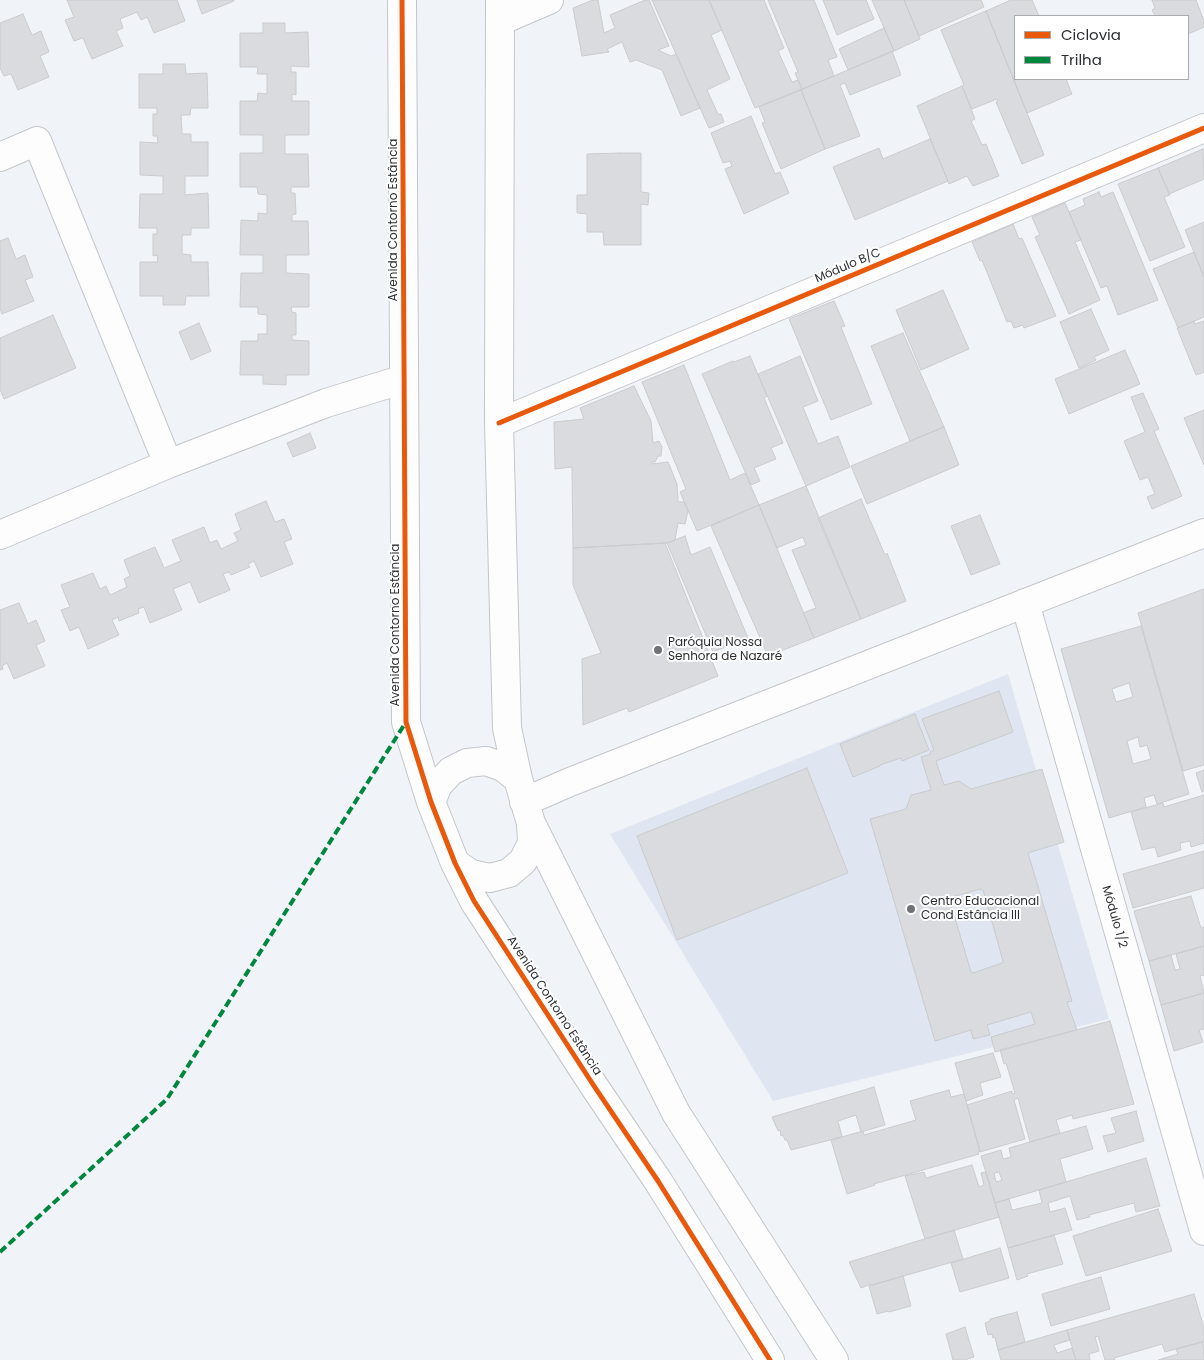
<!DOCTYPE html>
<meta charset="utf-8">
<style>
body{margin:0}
#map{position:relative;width:1204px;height:1360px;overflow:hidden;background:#f0f3f8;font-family:Poppins,sans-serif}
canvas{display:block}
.legend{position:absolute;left:1014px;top:15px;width:175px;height:65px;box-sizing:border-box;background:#fff;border:1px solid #aaabac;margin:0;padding:6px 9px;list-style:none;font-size:15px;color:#2b2d30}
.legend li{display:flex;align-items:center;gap:10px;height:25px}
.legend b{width:25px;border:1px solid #aaabac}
</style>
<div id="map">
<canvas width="1204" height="1360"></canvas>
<ul class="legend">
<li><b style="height:6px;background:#e8590c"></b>Ciclovia</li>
<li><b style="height:6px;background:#00873e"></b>Trilha</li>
</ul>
</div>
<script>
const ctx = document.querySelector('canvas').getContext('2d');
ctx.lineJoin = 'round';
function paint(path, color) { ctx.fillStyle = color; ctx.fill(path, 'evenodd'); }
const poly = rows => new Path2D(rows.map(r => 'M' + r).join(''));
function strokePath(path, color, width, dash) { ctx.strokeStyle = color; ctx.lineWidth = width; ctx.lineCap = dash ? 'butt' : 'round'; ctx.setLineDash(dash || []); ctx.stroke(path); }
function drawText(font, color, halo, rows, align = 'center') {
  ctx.font = font + ' Poppins,sans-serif'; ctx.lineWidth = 4; ctx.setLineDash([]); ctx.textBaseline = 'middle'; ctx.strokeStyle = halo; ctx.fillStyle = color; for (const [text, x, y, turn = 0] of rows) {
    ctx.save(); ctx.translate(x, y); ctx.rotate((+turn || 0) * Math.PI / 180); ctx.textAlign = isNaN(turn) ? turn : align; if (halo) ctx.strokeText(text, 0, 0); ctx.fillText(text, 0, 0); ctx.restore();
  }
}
const built = poly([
 [1008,674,1109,1019,773,1101,610,834]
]);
const building = poly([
 [67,0,177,0,185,21,154,33,147,17,141,20,137,12,120,19,123,28,116,31,123,46,92,59,83,38,74,41,65,20,74,17,67,0],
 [197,0,234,0,234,1,202,14,197,0],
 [593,0,598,0,604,33,615,28,610,15,645,0,649,0,669,46,658,50,671,56,676,54,700,108,681,116,662,70,636,60,630,62,622,42,607,49,609,52,582,56,573,8,593,0],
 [652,0,709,0,722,30,711,35,730,79,707,90,718,114,721,114,724,122,709,128,652,0],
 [709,0,764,0,784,48,778,51,792,82,798,80,802,89,755,108,709,0],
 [768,0,814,0,837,57,828,60,834,76,802,89,795,73,798,72,768,0],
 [823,0,866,0,874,19,837,35,823,0],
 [872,0,904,0,920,39,894,51,872,0],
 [904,0,981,0,984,7,919,36,904,0],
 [1011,0,1032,0,1039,16,1015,16,1015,79,1066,79,1072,94,1027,113,986,11,1011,0],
 [1152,0,1196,0,1204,21,1204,27,1188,34,1188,16,1155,16,1152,10,1155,8,1152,0],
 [986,11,1044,155,1022,164,996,102,998,101,997,99,972,109,962,86,964,85,941,30,986,11],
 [23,14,32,35,41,31,49,52,40,56,49,77,18,90,11,74,4,76,0,68,0,23,23,14],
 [263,23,285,23,285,33,308,32,309,67,291,66,291,72,296,72,296,95,292,94,292,101,309,101,309,135,285,135,285,154,308,154,309,187,291,187,291,193,295,193,296,214,292,215,292,221,308,221,309,255,286,255,286,273,309,274,309,307,291,307,292,312,296,313,296,335,292,335,292,340,309,341,309,375,286,375,286,385,263,384,263,375,240,375,241,341,258,341,258,334,267,334,267,315,258,314,258,307,240,307,241,273,263,273,263,255,240,255,241,220,258,221,258,213,267,214,267,195,258,194,257,187,240,187,240,153,263,153,263,135,240,135,240,101,257,101,258,93,267,94,267,74,257,74,258,67,240,67,240,33,263,33,263,23],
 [884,28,894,51,848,70,839,49,884,28],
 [892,51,901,75,850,95,845,83,840,85,860,136,825,149,801,90,892,51],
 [163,64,185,64,186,74,207,73,208,108,191,108,190,115,181,115,182,134,191,134,191,142,208,142,208,176,185,176,185,195,208,193,209,228,191,228,191,235,182,235,182,254,191,255,191,262,208,262,209,296,186,296,185,305,163,305,163,296,140,296,140,262,158,262,157,255,153,256,153,234,157,234,157,228,139,228,140,194,163,194,163,176,140,175,140,142,158,143,157,136,153,136,153,114,157,114,157,108,139,108,139,74,163,74,163,64],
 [962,86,975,119,971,121,982,145,986,144,999,176,973,186,967,176,949,184,917,106,962,86],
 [801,90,825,149,781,169,762,123,765,122,759,107,801,90],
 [751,116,775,174,780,172,789,193,744,214,725,169,732,166,730,161,723,163,711,133,751,116],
 [930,139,948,181,855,220,833,167,879,148,883,159,930,139],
 [1203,149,1204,179,1169,194,1158,168,1203,149],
 [620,153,641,153,641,192,649,193,648,205,641,204,641,245,604,245,603,232,587,232,587,214,577,213,577,195,587,195,587,154,620,153],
 [1158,168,1170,195,1164,197,1185,247,1150,261,1118,184,1158,168],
 [1099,192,1101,197,1113,192,1158,300,1118,315,1107,286,1101,288,1069,212,1085,205,1083,199,1099,192],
 [1065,203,1081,240,1075,242,1100,300,1069,314,1035,237,1040,235,1032,217,1065,203],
 [1204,222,1204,277,1185,230,1204,222],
 [1013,224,1019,239,1022,238,1056,316,1024,328,1023,325,1014,328,1011,321,1007,322,982,260,980,261,972,242,1013,224],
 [8,238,16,259,25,255,33,277,25,280,34,301,2,314,0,308,0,241,8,238],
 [1194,252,1204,277,1204,317,1178,328,1153,269,1194,252],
 [943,290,969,349,921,370,896,310,943,290],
 [834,301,845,326,841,327,872,404,831,420,789,319,834,301],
 [1091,309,1109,350,1094,357,1096,360,1079,368,1060,322,1091,309],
 [53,315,76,368,4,399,0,389,0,338,53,315],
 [1194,321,1195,324,1204,321,1204,372,1196,375,1177,328,1194,321],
 [199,323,211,351,191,360,179,332,199,323],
 [903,333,944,427,910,441,871,346,903,333],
 [1125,350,1140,384,1069,414,1055,379,1125,350],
 [750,356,767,396,764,398,783,443,771,448,776,459,754,468,760,481,751,485,702,374,733,361,734,362,750,356],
 [800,356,818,401,803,407,818,444,838,436,850,467,806,486,758,374,800,356],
 [684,365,730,480,745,473,759,505,697,531,680,492,686,489,642,382,684,365],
 [634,386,651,421,653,443,659,441,662,447,661,456,658,456,655,462,652,462,652,464,668,462,677,484,678,502,684,502,688,511,685,524,678,523,675,540,667,543,573,548,572,467,555,469,554,422,584,419,580,408,634,386],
 [1143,393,1159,429,1154,431,1182,496,1152,509,1147,497,1155,494,1148,477,1140,480,1124,441,1145,432,1131,397,1143,393],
 [1204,410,1204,465,1184,418,1204,410],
 [944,427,959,465,867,504,851,466,944,427],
 [310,433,316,448,293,457,287,443,310,433],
 [806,486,861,619,814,638,803,613,816,608,792,550,806,545,803,537,777,548,759,505,806,486],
 [861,499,885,555,887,553,906,601,861,619,818,518,861,499],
 [266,501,275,522,284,519,292,539,284,542,293,564,261,577,254,561,248,564,250,567,231,575,229,572,223,574,230,590,199,603,190,582,173,589,182,610,150,623,144,607,138,609,139,613,119,621,118,617,112,620,119,635,88,649,79,627,70,631,61,610,70,607,61,585,93,573,100,589,106,586,110,595,127,587,124,579,130,576,124,560,155,547,164,568,181,561,172,540,204,527,210,543,217,540,221,549,238,541,234,533,241,530,235,514,266,501],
 [759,505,814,638,768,656,711,526,759,505],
 [980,515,1000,564,971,575,951,526,980,515],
 [685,536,691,555,710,547,748,638,713,652,667,543,685,536],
 [665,543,718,676,629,712,627,708,583,725,582,659,601,653,573,585,573,548,665,543],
 [1204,589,1204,765,1183,771,1138,613,1204,589],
 [19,603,28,624,36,620,45,641,36,645,45,666,14,679,7,663,2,666,3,669,0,670,0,610,19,603],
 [1141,626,1189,794,1157,804,1154,795,1144,798,1146,807,1109,818,1061,649,1141,626],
 [1129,683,1133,697,1116,702,1112,689,1129,683],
 [1138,737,1140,747,1147,745,1151,759,1133,764,1127,741,1138,737],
 [999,691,1013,732,936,761,944,785,959,781,971,789,1042,769,1064,842,1028,853,1072,1001,1067,1002,1077,1030,995,1052,991,1037,1035,1024,1031,1012,987,1025,990,1035,973,1039,971,1030,935,1041,870,819,906,809,911,795,931,790,921,757,931,754,930,752,934,750,922,719,999,691],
 [980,889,983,890,1003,961,1002,963,973,973,971,972,950,901,952,897,980,889],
 [915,714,929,750,902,761,901,758,880,765,880,766,853,777,840,744,915,714],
 [807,768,848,873,677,940,637,836,807,768],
 [1204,770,1204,791,1202,792,1196,773,1204,770],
 [1204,795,1204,837,1203,837,1204,843,1191,847,1190,841,1180,843,1181,850,1158,857,1155,847,1142,850,1131,812,1163,803,1164,807,1204,795],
 [1204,851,1204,888,1133,908,1123,874,1204,851],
 [1191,896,1201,928,1204,927,1204,946,1149,961,1134,911,1191,896],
 [1204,946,1204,975,1200,976,1204,993,1161,1005,1149,961,1171,955,1175,970,1180,969,1176,954,1204,946],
 [1204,993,1204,1029,1199,1030,1203,1042,1174,1051,1161,1005,1204,993],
 [1110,1021,1134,1104,1073,1119,1072,1115,1056,1120,1060,1133,1030,1142,1018,1098,1014,1100,1025,1139,980,1152,967,1105,1012,1091,1012,1094,1015,1093,1006,1063,1004,1064,1000,1050,1110,1021],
 [993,1053,1001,1077,980,1083,983,1095,966,1101,955,1063,993,1053],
 [874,1087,885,1125,861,1132,856,1115,838,1121,842,1137,791,1150,787,1140,785,1140,783,1135,781,1136,780,1130,778,1131,772,1117,874,1087],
 [949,1090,951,1097,964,1094,980,1151,978,1152,979,1154,874,1184,875,1185,847,1194,831,1140,863,1131,864,1135,916,1120,910,1101,949,1090],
 [1136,1111,1144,1141,1108,1152,1103,1136,1116,1133,1111,1118,1136,1111],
 [1086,1126,1093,1149,1060,1159,1066,1182,995,1203,981,1156,1001,1150,1003,1159,1011,1157,1009,1148,1086,1126],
 [999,1172,1002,1180,996,1182,994,1173,999,1172],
 [1146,1158,1160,1206,1136,1212,1134,1203,1089,1215,1090,1217,1077,1220,1070,1196,1048,1203,1050,1212,1065,1208,1072,1230,1008,1248,995,1203,1009,1199,1012,1210,1042,1203,1039,1190,1146,1158],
 [972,1165,979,1187,984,1185,981,1173,986,1172,999,1217,925,1239,905,1176,924,1172,926,1178,972,1165],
 [1158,1209,1172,1251,1086,1276,1073,1236,1158,1209],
 [954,1230,963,1259,872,1285,871,1284,861,1288,849,1262,954,1230],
 [1054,1235,1063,1264,1027,1274,1028,1276,1017,1280,1008,1248,1054,1235],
 [1000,1248,1009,1278,960,1292,951,1263,1000,1248],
 [903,1276,911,1306,889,1312,888,1311,877,1314,869,1286,903,1276],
 [1101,1277,1110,1309,1051,1326,1042,1294,1101,1277],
 [1194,1294,1204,1328,1204,1341,1165,1352,1162,1344,1114,1358,1115,1360,1105,1360,1098,1336,1095,1337,1099,1351,1089,1354,1090,1360,1076,1360,1067,1330,1194,1294],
 [1017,1312,1025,1342,998,1350,995,1337,993,1338,992,1334,988,1335,985,1323,990,1321,990,1319,1017,1312],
 [965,1327,974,1357,964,1360,953,1360,946,1334,965,1327],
 [1067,1330,1070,1340,1054,1345,1057,1353,1072,1348,1076,1360,1001,1360,998,1350,1067,1330],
 [1203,1342,1204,1360,1158,1360,1178,1354,1176,1349,1203,1342]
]);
const minor = poly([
 [402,0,406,722,431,802,455,863,474,901,594,1086,658,1181,770,1360],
 [500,0,499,423,507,728,518,779,531,823,676,1113,834,1360],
 [500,21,549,0],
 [0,157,37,141,168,464,326,403,404,379],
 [499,423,1204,128],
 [0,535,168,464],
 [1025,603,1204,1231],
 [431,802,438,785,451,771,467,763,486,761,503,767,518,779],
 [524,802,570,782,1204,533],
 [455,863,471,874,490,878,509,873,523,861,532,843,531,823]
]);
const quiet = poly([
 [0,1252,167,1099,406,722]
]);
const cycleway = poly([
 [402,0,406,722,431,802,455,863,474,901,594,1086,658,1181,770,1360],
 [499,423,1204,128]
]);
const markers = [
 [658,650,5,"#707276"],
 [911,909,5,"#707276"]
];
const streetNames = [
 ["Avenida Contorno Estância",394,220,-90],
 ["Módulo B/C",848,266,-23],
 ["Avenida Contorno Estância",396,625,-90],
 ["Módulo 1/2",1114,917,74],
 ["Avenida Contorno Estância",554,1006,57]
];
const poiNames = [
 ["Paróquia Nossa",668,643],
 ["Senhora de Nazaré",668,657],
 ["Centro Educacional",921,902],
 ["Cond Estância III",921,916]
];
paint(built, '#e0e6f1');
paint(building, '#dadbdf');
strokePath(building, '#cacbcf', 1);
strokePath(minor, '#c5c6ca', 30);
strokePath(minor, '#fdfdfe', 28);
strokePath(quiet, '#00873e', 4, [8, 4]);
strokePath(cycleway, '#e8590c', 5);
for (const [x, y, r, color] of markers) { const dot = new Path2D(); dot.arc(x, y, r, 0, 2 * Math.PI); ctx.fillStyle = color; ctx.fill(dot); strokePath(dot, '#fff', 2); }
drawText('12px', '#2b2d30', '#fff', streetNames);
drawText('12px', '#2b2d30', '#fff', poiNames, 'left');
</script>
